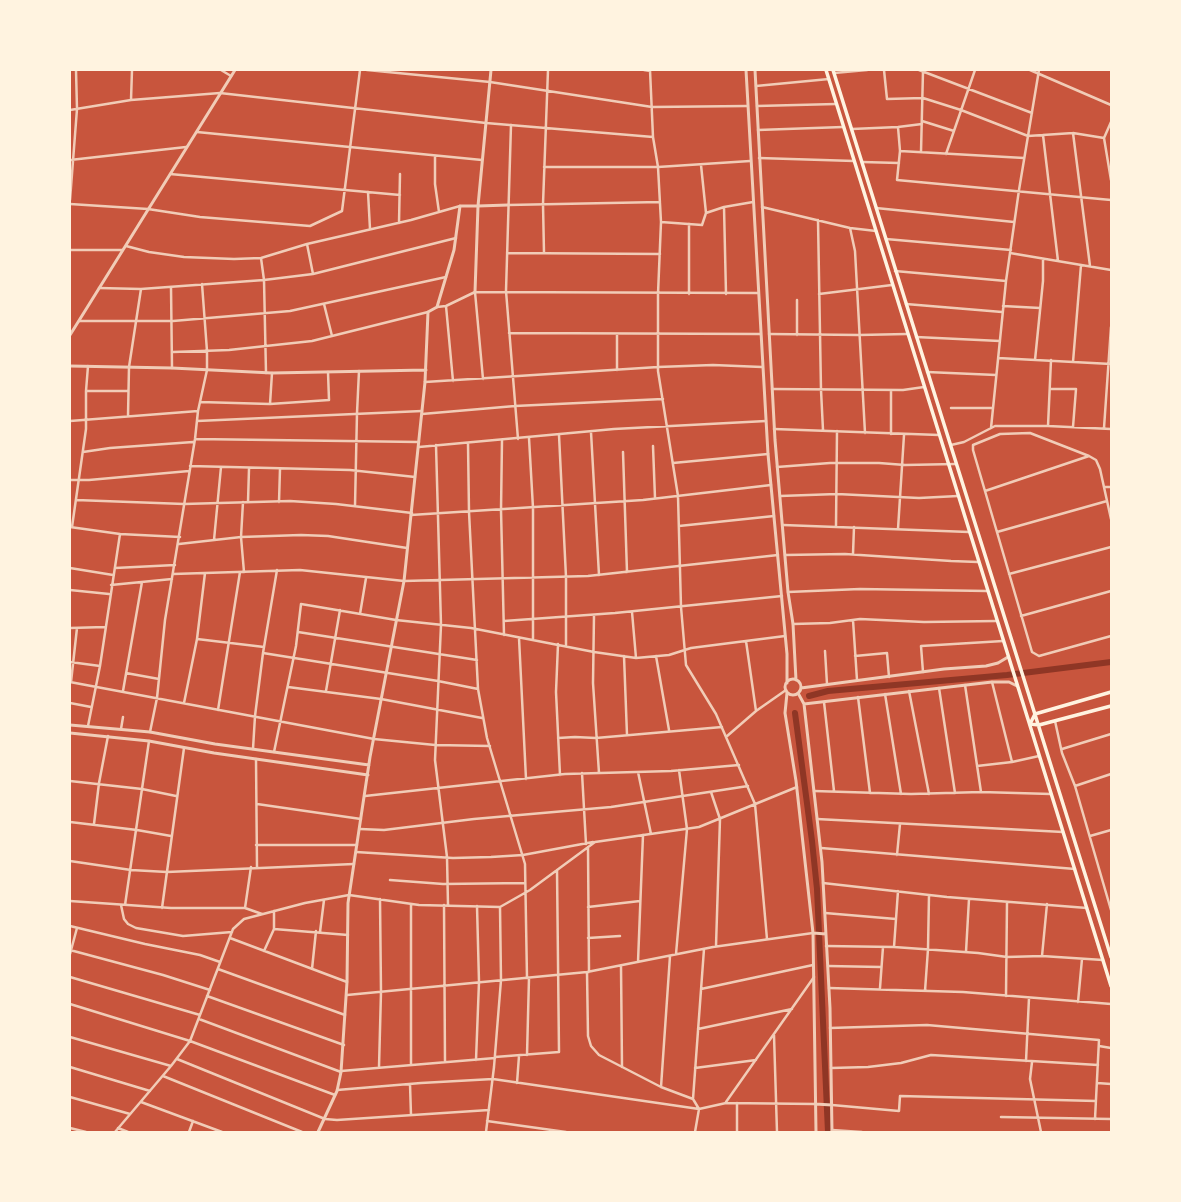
<!DOCTYPE html>
<style>
body{margin:0}
#map{position:relative;width:1181px;height:1202px;overflow:hidden;background:#c8553d;font-family:"Sofia Sans Condensed",sans-serif}
canvas{display:block}
.frame{position:absolute;inset:0;border:71px solid #fff3e0;pointer-events:none}
</style>
<div id="map">
<canvas width="1181" height="1202"></canvas>
<div class="frame"></div>
</div>
<script>
const ctx = document.querySelector('canvas').getContext('2d');
ctx.lineJoin = 'round';
const poly = rows => new Path2D(rows.map(r => 'M' + r).join(''));
function strokePath(path, color, width, dash) { ctx.strokeStyle = color; ctx.lineWidth = width; ctx.lineCap = dash ? 'butt' : 'round'; ctx.setLineDash(dash || []); ctx.stroke(path); }
const canal = poly([
 [809,696,828,691,1007,675,1111,662],
 [795,713,812,841,817,889,828,1132]
]);
const minor = poly([
 [221,70,231,76],
 [367,70,490,82,652,107,747,106],
 [644,70,650,71],
 [650,70,653,137,658,167,661,222,658,294,658,371,678,496,681,607,686,665,716,714,755,804,767,939],
 [884,70,887,99,923,98,961,110,1028,136,1073,133,1104,138],
 [919,70,1032,113],
 [1030,70,1111,105],
 [834,73,867,70],
 [756,86,829,79],
 [131,100,132,70],
 [757,106,836,104],
 [70,110,131,100,220,93,486,123,653,137],
 [922,121,954,131],
 [1111,122,1104,138,1111,180],
 [511,125,506,291,518,439],
 [898,127,900,151,897,180,1111,200],
 [852,129,898,127,922,124],
 [758,130,843,127],
 [197,132,482,160],
 [1073,133,1090,266],
 [1043,135,1058,261],
 [900,151,1024,158],
 [921,152,923,71],
 [946,154,975,70],
 [435,156,435,184,439,212],
 [759,158,854,161],
 [70,160,186,147],
 [862,162,899,163],
 [544,167,658,167,750,161],
 [170,174,400,195],
 [368,192,370,229],
 [70,200,77,109,76,70],
 [70,204,148,209,200,217,310,226,342,211,360,70],
 [508,205,660,202],
 [724,207,726,294],
 [762,207,850,228,876,231],
 [876,208,1014,222],
 [706,213,724,207,753,202],
 [818,220,821,390,823,430],
 [661,222,702,225,706,213,701,165],
 [399,223,400,174],
 [850,228,855,251,865,433],
 [886,239,1011,250],
 [307,244,313,274],
 [126,246,149,252,184,257,234,259,261,258,307,244,411,220,460,206],
 [70,250,122,250],
 [507,253,660,254],
 [544,253,543,204,548,70],
 [1010,253,1111,270],
 [261,258,264,280,266,373],
 [895,271,1006,281],
 [171,287,172,368],
 [99,288,141,289,264,280,313,274,456,238],
 [475,292,483,379],
 [689,294,689,224],
 [819,294,892,285],
 [797,300,797,335],
 [324,304,332,336],
 [906,304,1002,312],
 [446,306,453,381],
 [1003,306,1040,308],
 [437,307,446,306,475,292,758,293],
 [79,321,173,321,290,311,446,277],
 [509,333,760,334],
 [617,334,617,370],
 [769,334,859,335,907,334],
 [916,337,1000,341],
 [173,352,229,350,312,341,428,312],
 [998,358,1111,364],
 [1035,360,1043,281,1043,259],
 [1073,362,1081,265],
 [927,372,996,375],
 [425,382,658,367,713,365,762,367],
 [772,389,903,390,924,387],
 [1050,389,1076,389,1073,427],
 [86,391,127,391],
 [200,402,270,404,329,400,328,372],
 [270,404,272,373],
 [951,408,993,408],
 [422,414,515,406,663,399],
 [128,416,129,367,141,289],
 [70,421,198,411],
 [197,421,422,411],
 [1048,426,1051,360],
 [991,428,1006,281,1019,190,1039,70],
 [1104,428,1111,327],
 [774,429,939,435],
 [591,432,599,575],
 [891,434,891,390],
 [559,435,566,577,566,646],
 [529,438,533,508,533,640],
 [195,439,419,442],
 [502,440,501,510,504,635],
 [468,443,469,512,478,689,487,738,525,864,527,978],
 [436,445,441,625,435,760,447,857,448,905],
 [951,445,964,442,995,426,1048,426,1111,429],
 [653,446,655,498],
 [419,447,614,429,766,421],
 [83,452,110,448,193,442],
 [623,452,627,572],
 [673,463,768,454],
 [190,466,350,470,415,477],
 [777,467,830,463,879,463,905,465,956,464],
 [70,480,89,480,189,471],
 [1104,487,1111,487],
 [985,491,1089,456],
 [780,496,837,494,919,498,958,496],
 [76,500,184,504,290,501,336,504,412,513],
 [243,502,241,537,244,572],
 [248,502,249,469],
 [279,502,280,469],
 [355,506,357,413,359,371],
 [411,515,643,500,771,485],
 [1111,519,1100,469,1096,460,1089,456,1030,433,1000,434,973,445,973,450,1032,652,1039,656,1111,636],
 [783,525,969,532],
 [679,526,774,516],
 [836,526,837,431],
 [70,527,120,534,180,537],
 [72,527,86,429,86,391,88,366],
 [898,529,904,435],
 [997,532,1107,501],
 [214,540,221,467],
 [179,544,241,537,301,535,328,536,407,548],
 [853,554,854,527],
 [785,555,845,554,951,561,978,562],
 [70,568,113,575],
 [115,568,175,565],
 [173,574,300,570,404,581,588,576,778,555],
 [1009,574,1111,547],
 [111,585,172,579],
 [70,590,109,594],
 [788,592,860,589,987,591],
 [632,612,636,658],
 [360,614,366,578],
 [594,615,593,683,599,773],
 [1021,616,1111,591],
 [853,620,857,680],
 [504,621,615,613,782,596],
 [793,624,830,623,860,619,924,622,997,621],
 [70,628,105,627],
 [298,632,477,660],
 [519,638,526,779],
 [197,639,264,647],
 [746,641,756,711],
 [558,644,556,692,560,775],
 [825,651,827,684],
 [263,653,438,681,478,689],
 [624,656,627,735],
 [656,656,669,730],
 [855,656,887,653,889,677],
 [70,662,100,666],
 [923,672,921,646,1003,641],
 [126,673,159,679],
 [70,682,374,739,435,745,490,746],
 [71,682,77,628],
 [992,682,1012,762],
 [965,685,981,792],
 [288,687,381,699,482,718],
 [939,688,955,793],
 [123,691,142,582],
 [326,691,340,610],
 [909,691,929,794],
 [885,694,901,794],
 [858,697,870,793],
 [824,702,834,791],
 [70,703,91,707],
 [184,703,197,639,205,573],
 [218,710,240,572],
 [1055,721,1062,753,1075,786,1111,910],
 [88,726,100,666,120,534],
 [121,729,123,717],
 [150,732,157,698,165,620,195,439,198,411,207,370,207,351,202,284],
 [726,737,756,711,786,690],
 [558,738,575,737,596,738,722,727],
 [253,749,255,716,263,653,277,570],
 [1062,749,1111,734],
 [274,752,296,646,301,604,396,620,471,628,594,652,636,658,669,655,691,648,785,636],
 [256,759,257,867],
 [977,766,1012,762,1039,756],
 [638,772,651,834],
 [582,773,586,844],
 [70,781,142,789,176,796],
 [1075,786,1111,774],
 [814,791,911,794,981,792,1051,794],
 [711,792,720,819,716,946],
 [365,796,565,774,671,771,739,765],
 [257,804,361,819],
 [817,819,1063,832],
 [70,822,137,830,171,836],
 [94,824,99,783,108,736],
 [360,829,384,830,474,819,611,807,748,786],
 [1090,836,1111,830],
 [256,845,357,845],
 [588,847,589,972],
 [821,848,1075,869],
 [356,852,453,858,491,857,523,855,593,842],
 [897,855,900,824],
 [70,861,131,870,167,872,354,864],
 [390,880,443,884,525,883],
 [823,883,947,897,1087,908],
 [70,901,171,908,245,908,262,914],
 [121,905,124,919,128,924,136,928,183,936,232,932],
 [125,905,149,741],
 [444,905,445,1062],
 [588,907,640,901],
 [162,908,184,748],
 [245,908,251,867],
 [274,911,274,929,348,935],
 [825,913,896,919],
 [70,926,145,944,200,955,220,962],
 [320,932,324,900],
 [230,938,347,982],
 [588,938,620,936],
 [826,946,894,947,978,953,1007,957,1042,956,1103,960],
 [894,947,898,891],
 [70,950,163,975,210,990],
 [264,951,274,929],
 [966,952,969,899],
 [70,954,77,928],
 [676,954,687,829,679,770],
 [1042,956,1047,904],
 [638,962,643,835],
 [621,966,622,1067],
 [828,966,881,967],
 [218,969,345,1015],
 [312,969,316,931],
 [587,972,588,1036,591,1046,599,1055,661,1087,693,1099,699,1109],
 [70,977,200,1015],
 [829,988,963,992,1111,1004],
 [880,988,883,947],
 [701,989,813,965],
 [925,991,928,949,929,895],
 [347,995,587,972,713,947,813,933],
 [207,996,344,1045],
 [1006,996,1007,902],
 [1078,1002,1082,959],
 [70,1004,190,1041,335,1095],
 [199,1019,341,1072],
 [830,1028,927,1025,1099,1040,1095,1119],
 [698,1029,792,1009],
 [774,1035,777,1132],
 [70,1037,171,1066],
 [1099,1046,1111,1048],
 [527,1055,529,978],
 [495,1057,559,1052,557,870],
 [177,1059,325,1119,337,1120,489,1110],
 [476,1060,479,982,477,906],
 [1026,1061,1029,998],
 [1032,1062,1030,1079,1041,1132],
 [411,1065,411,904],
 [70,1067,150,1091],
 [379,1067,381,992,380,899],
 [695,1068,756,1060],
 [831,1068,868,1067,901,1063,931,1055,1098,1065],
 [341,1071,495,1058],
 [163,1076,302,1132],
 [517,1083,519,1056],
 [1097,1083,1111,1084],
 [410,1084,411,1115],
 [661,1087,670,956],
 [337,1090,421,1083,493,1079,699,1109,726,1103,815,1104],
 [70,1097,130,1114],
 [693,1099,704,949],
 [141,1102,222,1132],
 [726,1102,814,977],
 [832,1105,899,1111,900,1096,1096,1101],
 [1001,1117,1111,1119],
 [487,1121,566,1132],
 [70,1128,86,1132],
 [118,1128,128,1132],
 [832,1130,862,1132],
 [115,1132,171,1066,190,1041,233,929,244,919,305,903,349,895,419,905,500,907,530,890,595,842,699,827,797,787],
 [189,1132,193,1121],
 [486,1132,494,1067,501,980,500,907],
 [695,1132,699,1109],
 [737,1132,737,1103]
]);
const tertiary = poly([
 [746,70,768,454,787,654,787,683],
 [755,70,775,440,788,592,793,624,796,680],
 [475,292,478,206,508,205],
 [70,335,235,70],
 [70,366,172,368,272,373,426,370],
 '785 687a8 8 0 1 1 16 0a8 8 0 1 1-16 0Z',
 [801,688,944,669,986,666,998,663,1008,657],
 [787,693,785,713,796,781,813,933,816,1132],
 [798,693,804,704,822,862,830,1008,832,1132],
 [804,704,992,682,1009,682,1017,686],
 [70,725,150,732,215,744,369,765],
 [70,733,149,741,214,753,368,775],
 [813,933,826,934],
 [815,1104,832,1105],
 [318,1132,337,1091,341,1072,347,982,348,903,370,757,404,581,425,382,428,312,437,307,454,250,460,206,478,206,491,70]
]);
const secondary = poly([
 [826,70,1111,986],
 [833,70,1111,957],
 [1111,692,1035,714,1030,724,1039,725,1111,706]
]);
strokePath(canal, '#8f3625', 6);
strokePath(minor, '#f1ccb7', 2.5);
strokePath(tertiary, '#f1ccb7', 3);
strokePath(secondary, '#fff3e0', 3.5);
</script>
